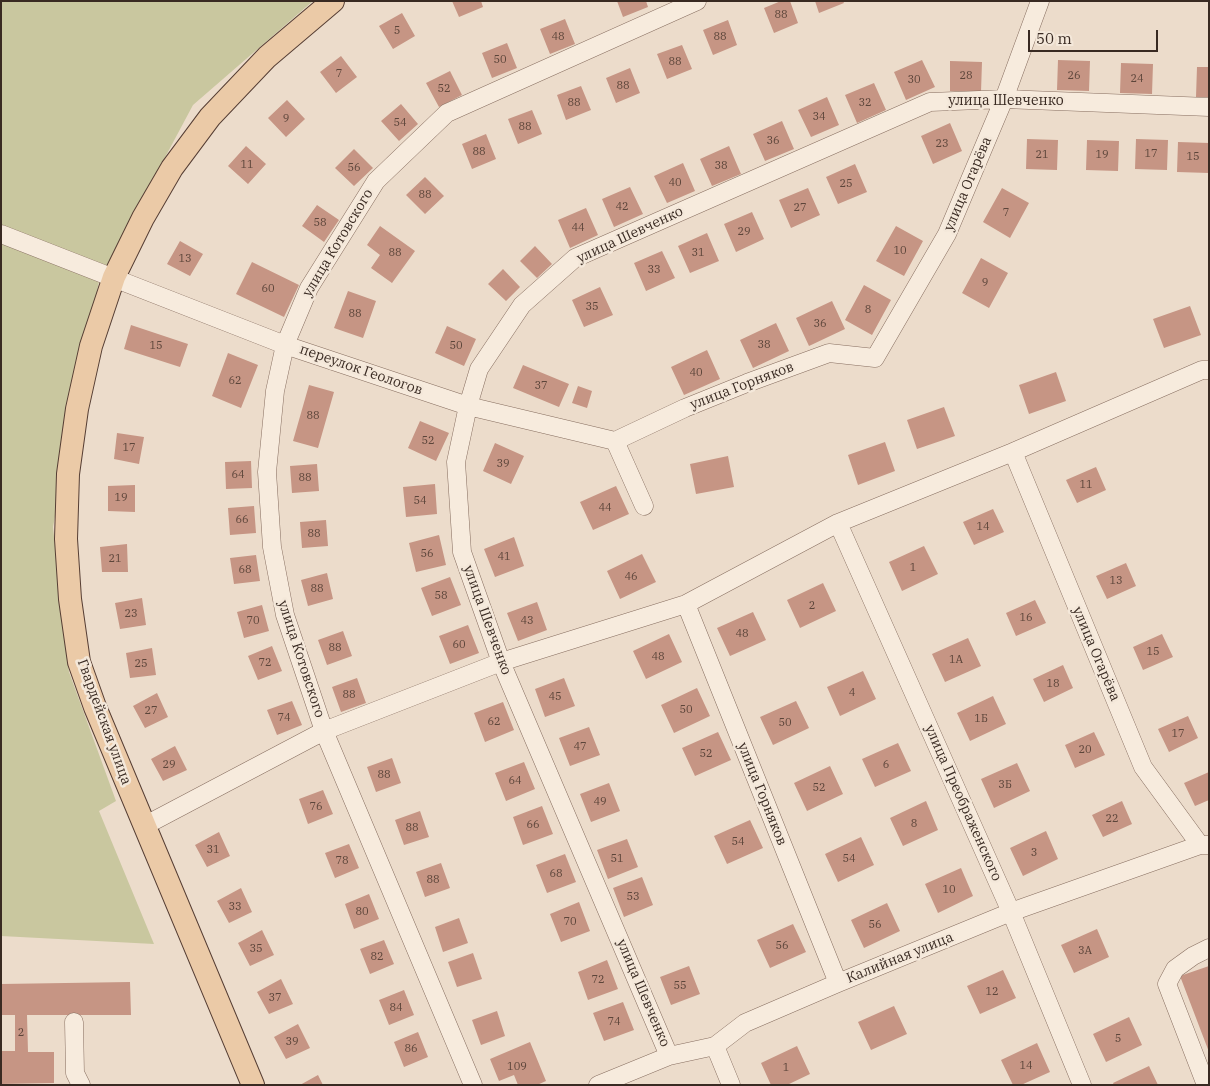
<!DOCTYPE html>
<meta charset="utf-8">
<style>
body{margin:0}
#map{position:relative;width:1210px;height:1086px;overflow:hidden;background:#ecdccb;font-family:"IBM Plex Serif",serif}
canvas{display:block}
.frame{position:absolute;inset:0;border:2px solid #392a22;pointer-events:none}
.scale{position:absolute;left:1028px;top:30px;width:130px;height:22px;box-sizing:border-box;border:2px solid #392a22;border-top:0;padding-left:6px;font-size:15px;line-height:18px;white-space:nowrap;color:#392a22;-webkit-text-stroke:4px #f4e8da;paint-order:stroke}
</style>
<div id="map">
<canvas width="1210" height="1086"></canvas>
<div class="frame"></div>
<div class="scale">50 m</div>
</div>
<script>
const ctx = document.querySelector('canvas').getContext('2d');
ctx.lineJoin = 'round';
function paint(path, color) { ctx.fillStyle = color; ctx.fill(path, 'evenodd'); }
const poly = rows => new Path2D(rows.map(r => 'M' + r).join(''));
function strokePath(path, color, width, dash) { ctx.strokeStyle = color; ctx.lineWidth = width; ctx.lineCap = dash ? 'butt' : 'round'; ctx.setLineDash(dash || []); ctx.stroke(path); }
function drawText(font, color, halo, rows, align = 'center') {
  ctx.font = font + ' "IBM Plex Serif",serif'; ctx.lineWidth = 5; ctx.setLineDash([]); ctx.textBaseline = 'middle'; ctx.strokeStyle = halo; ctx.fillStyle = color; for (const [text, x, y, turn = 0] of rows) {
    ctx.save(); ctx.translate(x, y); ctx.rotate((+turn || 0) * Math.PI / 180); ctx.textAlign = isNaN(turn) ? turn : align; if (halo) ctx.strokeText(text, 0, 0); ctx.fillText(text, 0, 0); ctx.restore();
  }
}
const green = poly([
 [1,1,313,1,193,105,99,281,53,527,69,672,116,801,99,811,154,944,1,936]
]);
const building = poly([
 [452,1,481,1,483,7,459,17],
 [617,1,646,1,648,7,623,17],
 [781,1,790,1,798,23,774,33,764,8],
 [815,1,843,1,844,3,819,13],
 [402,13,415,36,393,49,379,26],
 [565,19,575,44,550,54,540,29],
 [728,20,737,45,713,55,703,30],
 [507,43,517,68,492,78,482,53],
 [682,45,692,69,667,79,657,54],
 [341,56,357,77,336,93,320,72],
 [922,60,935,87,906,100,894,72],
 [1058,60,1090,61,1089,91,1057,90],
 [950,61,982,62,981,92,950,91],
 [1121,63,1153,64,1152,94,1120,93],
 [1197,67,1209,67,1209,97,1196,97],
 [630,68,640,93,616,103,606,78],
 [450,71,462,95,439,107,426,83],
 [874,83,886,110,857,123,845,95],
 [581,86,591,110,566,120,557,95],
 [827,97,839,125,811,137,798,110],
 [287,100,305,119,286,137,268,118],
 [401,104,418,124,399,141,381,121],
 [532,110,542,134,518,144,508,119],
 [782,121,794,149,765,161,753,134],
 [950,123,962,151,933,164,921,136],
 [486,134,496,159,472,169,462,144],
 [1027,139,1058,140,1057,170,1026,169],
 [1136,139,1168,140,1167,170,1135,169],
 [1087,140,1119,141,1118,171,1086,170],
 [1178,142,1209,143,1209,173,1177,172],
 [246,146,266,164,248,184,228,166],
 [729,146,741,174,712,186,700,159],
 [354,149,373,168,354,186,335,168],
 [683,163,695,191,667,203,654,176],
 [855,164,867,192,838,204,826,177],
 [425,177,444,196,425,214,406,195],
 [630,187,643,214,614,227,602,199],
 [808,188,820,215,791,228,779,200],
 [1002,188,1029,203,1010,238,983,222],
 [317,205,339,220,324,242,302,226],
 [586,208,598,235,570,248,558,220],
 [752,212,764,239,736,252,724,224],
 [380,226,415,251,392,283,371,268,380,255,367,245],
 [896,226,923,241,904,276,876,261],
 [707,233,719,261,690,273,678,246],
 [180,241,203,254,190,276,167,264],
 [535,246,552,264,537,278,520,261],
 [662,251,675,278,646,291,634,263],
 [981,258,1008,273,989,308,962,293],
 [252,262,299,285,284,317,236,294],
 [503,269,520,287,506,301,488,284],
 [864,285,891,300,872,335,845,320],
 [600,287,613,315,584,327,572,300],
 [348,291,376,301,363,338,334,328],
 [832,301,845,329,809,346,796,318],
 [1190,306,1201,335,1164,348,1153,319],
 [776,323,789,351,753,368,740,340],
 [131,325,188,344,180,367,124,349],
 [447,326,476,339,464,366,435,353],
 [707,350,720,379,684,395,671,367],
 [228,353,258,365,241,408,212,396],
 [523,365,569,384,559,407,513,388],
 [1056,372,1066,401,1029,414,1019,385],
 [309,385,334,392,318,448,293,441],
 [578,386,592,391,587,408,572,403],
 [944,407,955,436,917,449,907,420],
 [420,421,449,433,436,461,408,448],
 [117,433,144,437,139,464,114,459],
 [885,442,895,471,858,485,848,455],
 [495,443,524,456,511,484,483,471],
 [728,456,734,487,696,494,690,464],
 [251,461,252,488,226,489,225,462],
 [317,464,319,491,292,493,290,466],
 [1096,467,1106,490,1077,503,1066,480],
 [435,484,437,514,406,517,403,487],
 [135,485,135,512,108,511,108,486],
 [616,486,629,514,593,530,580,502],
 [254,506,256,533,230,535,228,508],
 [993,509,1004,532,974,545,963,522],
 [326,520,328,546,302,548,300,522],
 [439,535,446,565,416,572,409,543],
 [514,537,524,566,495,577,484,549],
 [127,544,128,572,102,572,100,547],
 [924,546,938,574,902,591,889,562],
 [642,554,656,582,620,599,607,571],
 [256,555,260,581,234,584,230,558],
 [1126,563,1136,586,1107,599,1096,576],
 [327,573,333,599,308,606,301,580],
 [450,577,461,605,432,616,421,588],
 [823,583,836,611,800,628,787,600],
 [142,598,146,625,120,629,115,603],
 [1035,600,1046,623,1016,636,1006,613],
 [537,602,547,630,518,641,507,613],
 [262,605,269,631,244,638,237,612],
 [753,612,766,640,730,656,717,628],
 [468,625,479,653,450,664,439,636],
 [343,631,352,656,327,665,318,640],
 [669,634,682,662,646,679,633,651],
 [1162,634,1173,657,1143,670,1133,647],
 [968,638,981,666,945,682,932,654],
 [272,646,282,671,258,680,248,656],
 [152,648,156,675,130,678,126,653],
 [1063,665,1073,688,1044,702,1033,679],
 [863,671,876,699,840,716,827,687],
 [357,678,366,703,341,712,332,687],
 [564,678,575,706,545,717,535,689],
 [697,688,710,716,674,733,661,705],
 [157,693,168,717,145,728,133,706],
 [993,696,1006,724,970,741,957,713],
 [292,701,302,725,277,735,267,710],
 [796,701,809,728,773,745,760,717],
 [503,702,514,730,485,742,474,713],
 [1188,716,1198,738,1169,752,1158,729],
 [589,727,600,755,570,766,559,738],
 [718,732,731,760,695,776,682,748],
 [1094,732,1105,755,1075,768,1065,745],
 [898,743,911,771,875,787,862,759],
 [175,746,187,770,163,781,151,759],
 [392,758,401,783,376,792,367,767],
 [524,762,535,789,506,801,495,773],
 [1017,763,1030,791,994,808,981,779],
 [830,766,843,794,807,811,794,783],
 [1209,772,1209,800,1195,806,1184,783],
 [609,783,620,811,591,822,580,794],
 [323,790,333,814,308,824,299,799],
 [926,801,938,830,903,846,890,818],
 [1122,801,1132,824,1103,837,1092,815],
 [542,806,553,834,523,845,513,817],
 [420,811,429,837,404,845,395,820],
 [750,820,763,848,727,864,714,836],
 [1046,831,1058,859,1023,876,1010,848],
 [219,832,230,856,207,867,195,845],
 [861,837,874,865,838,882,825,854],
 [627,839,638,867,608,879,597,850],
 [349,844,359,868,335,878,325,853],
 [565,854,576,882,547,893,536,865],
 [441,863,450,888,425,897,416,872],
 [961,868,973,896,938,913,925,884],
 [642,877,653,905,624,917,613,888],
 [241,888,252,912,229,923,217,901],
 [369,894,379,919,354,929,345,904],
 [579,902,590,931,561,942,550,914],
 [887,903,900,931,864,948,851,920],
 [459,918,468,943,443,952,435,927],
 [793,924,806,952,770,968,757,940],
 [1097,929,1109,957,1074,973,1061,945],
 [262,930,274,955,250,966,238,943],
 [384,940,394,964,370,974,360,949],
 [473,953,482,979,457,987,448,962],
 [607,960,618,989,588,1000,578,972],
 [689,966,700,994,671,1005,660,977],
 [1209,966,1209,1052,1180,976],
 [1003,970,1016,998,980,1014,967,986],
 [281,979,293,1004,269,1014,257,992],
 [130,982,131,1015,27,1015,28,1052,54,1052,54,1083,1,1084,1,1051,15,1051,15,1015,1,1015,1,984],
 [404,990,414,1015,389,1025,379,1000],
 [623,1002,634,1030,604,1041,593,1013],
 [894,1006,907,1034,871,1050,858,1022],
 [497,1011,505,1036,481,1045,472,1020],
 [1129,1017,1142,1045,1106,1062,1093,1034],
 [298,1024,310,1048,286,1059,274,1037],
 [418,1032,428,1057,404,1067,394,1042],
 [530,1042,546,1081,537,1085,518,1085,514,1075,499,1081,490,1059],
 [1037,1043,1050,1072,1021,1085,1013,1085,1001,1060],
 [797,1046,810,1074,787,1085,771,1085,761,1063],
 [1149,1066,1158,1085,1114,1085,1113,1083],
 [318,1075,323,1085,300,1085]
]);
const minor = poly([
 [1,234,285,345,468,406,615,441],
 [615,441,685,408,747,383,829,353,875,358,947,234,1004,99,1040,1],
 [615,441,644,506],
 [1013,452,1143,767,1200,845],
 [838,523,1011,912,1082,1085],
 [686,604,838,983],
 [144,826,324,731,501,662,686,604,838,523,1013,452,1202,370,1209,370],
 [74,1022,75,1073,81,1085],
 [715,1046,731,1085],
 [669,1056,501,662,462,552,456,462,468,406,479,369,522,305,575,258,930,102,1004,99,1209,107],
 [473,1085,324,731,285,615,272,547,267,472,275,391,285,345,309,288,376,181,447,113,697,1],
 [598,1085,669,1056,715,1046,745,1023,838,983,1011,912,1200,845,1209,845],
 [1206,1085,1167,984,1175,969,1193,956,1209,948]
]);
const major = poly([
 [253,1085,95,707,79,662,70,599,66,539,68,474,77,409,91,346,114,277,143,218,172,168,210,117,267,57,333,1]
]);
const numberNames = [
 ["88",781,15],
 ["5",397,31],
 ["48",558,37],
 ["88",720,37],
 ["50",500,60],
 ["88",675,62],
 ["7",339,74],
 ["28",966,76],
 ["26",1074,76],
 ["24",1137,79],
 ["30",914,80],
 ["88",623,86],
 ["52",444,89],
 ["88",574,103],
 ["32",865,103],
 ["34",819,117],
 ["9",286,119],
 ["54",400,123],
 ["88",525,127],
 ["36",773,141],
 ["23",942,144],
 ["88",479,152],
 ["17",1151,154],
 ["21",1042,155],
 ["19",1102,155],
 ["15",1193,157],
 ["11",247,165],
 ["38",721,166],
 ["56",354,168],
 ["40",675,183],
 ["25",846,184],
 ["88",425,195],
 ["42",622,207],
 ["27",800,208],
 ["7",1006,213],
 ["58",320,223],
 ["44",578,228],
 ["29",744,232],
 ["10",900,251],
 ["88",395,253],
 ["31",698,253],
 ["13",185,259],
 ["33",654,270],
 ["9",985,283],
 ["60",268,289],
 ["35",592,307],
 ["8",868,310],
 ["88",355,314],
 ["36",820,324],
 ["38",764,345],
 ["15",156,346],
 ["50",456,346],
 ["40",696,373],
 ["62",235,381],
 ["37",541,386],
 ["88",313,416],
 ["52",428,441],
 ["17",129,448],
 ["39",503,464],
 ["64",238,475],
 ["88",305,478],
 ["11",1086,485],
 ["19",121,498],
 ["54",420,501],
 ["44",605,508],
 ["66",242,520],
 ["14",983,527],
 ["88",314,534],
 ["56",427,554],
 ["41",504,557],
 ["21",115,559],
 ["1",913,568],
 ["68",245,570],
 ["46",631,577],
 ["13",1116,581],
 ["88",317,589],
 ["58",441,596],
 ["2",812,606],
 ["23",131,614],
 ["16",1026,618],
 ["70",253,621],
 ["43",527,621],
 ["48",742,634],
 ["60",459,645],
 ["88",335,648],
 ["15",1153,652],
 ["48",658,657],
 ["1А",956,660],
 ["72",265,663],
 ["25",141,664],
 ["18",1053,684],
 ["4",852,693],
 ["88",349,695],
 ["45",555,697],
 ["50",686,710],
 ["27",151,711],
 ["74",284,718],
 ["1Б",981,719],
 ["62",494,722],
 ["50",785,723],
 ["17",1178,734],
 ["47",580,747],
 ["20",1085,750],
 ["52",706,754],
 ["29",169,765],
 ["6",886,765],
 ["88",384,775],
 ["64",515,781],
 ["3Б",1005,785],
 ["52",819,788],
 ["49",600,802],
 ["76",316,807],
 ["22",1112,819],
 ["8",914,824],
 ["66",533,825],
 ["88",412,828],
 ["54",738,842],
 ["31",213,850],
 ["3",1034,853],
 ["51",617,859],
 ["54",849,859],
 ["78",342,861],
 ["68",556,874],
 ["88",433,880],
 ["10",949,890],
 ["53",633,897],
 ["33",235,907],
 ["80",362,912],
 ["70",570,922],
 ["56",875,925],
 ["56",782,946],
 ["35",256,949],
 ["3А",1085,951],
 ["82",377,957],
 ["72",598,980],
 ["55",680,986],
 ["12",992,992],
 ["37",275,998],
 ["84",396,1008],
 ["74",614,1022],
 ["2",21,1033],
 ["5",1118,1039],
 ["39",292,1042],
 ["86",411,1049],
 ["14",1026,1066],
 ["109",517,1067],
 ["1",786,1068]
];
const streetNames = [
 ["улица Шевченко",1006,101],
 ["улица Огарёва",968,184,-67],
 ["улица Шевченко",630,235,-25],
 ["улица Котовского",338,243,-59],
 ["переулок Геологов",361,370,19],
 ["улица Горняков",742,386,-21],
 ["улица Шевченко",487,620,70],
 ["улица Огарёва",1096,654,67],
 ["улица Котовского",301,659,72],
 ["Гвардейская улица",104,722,70],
 ["улица Горняков",762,794,68],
 ["улица Преображенского",963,803,66],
 ["Калийная улица",900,958,-22],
 ["улица Шевченко",643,993,67]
];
paint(green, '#c9c79f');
paint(building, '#c69584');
strokePath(minor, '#876e60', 19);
strokePath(major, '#563e34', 24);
strokePath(minor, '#f7ebdd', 18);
strokePath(major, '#ebcaa7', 22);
drawText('11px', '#5c453a', null, numberNames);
drawText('14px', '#392a22', '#f4e8da', streetNames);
</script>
